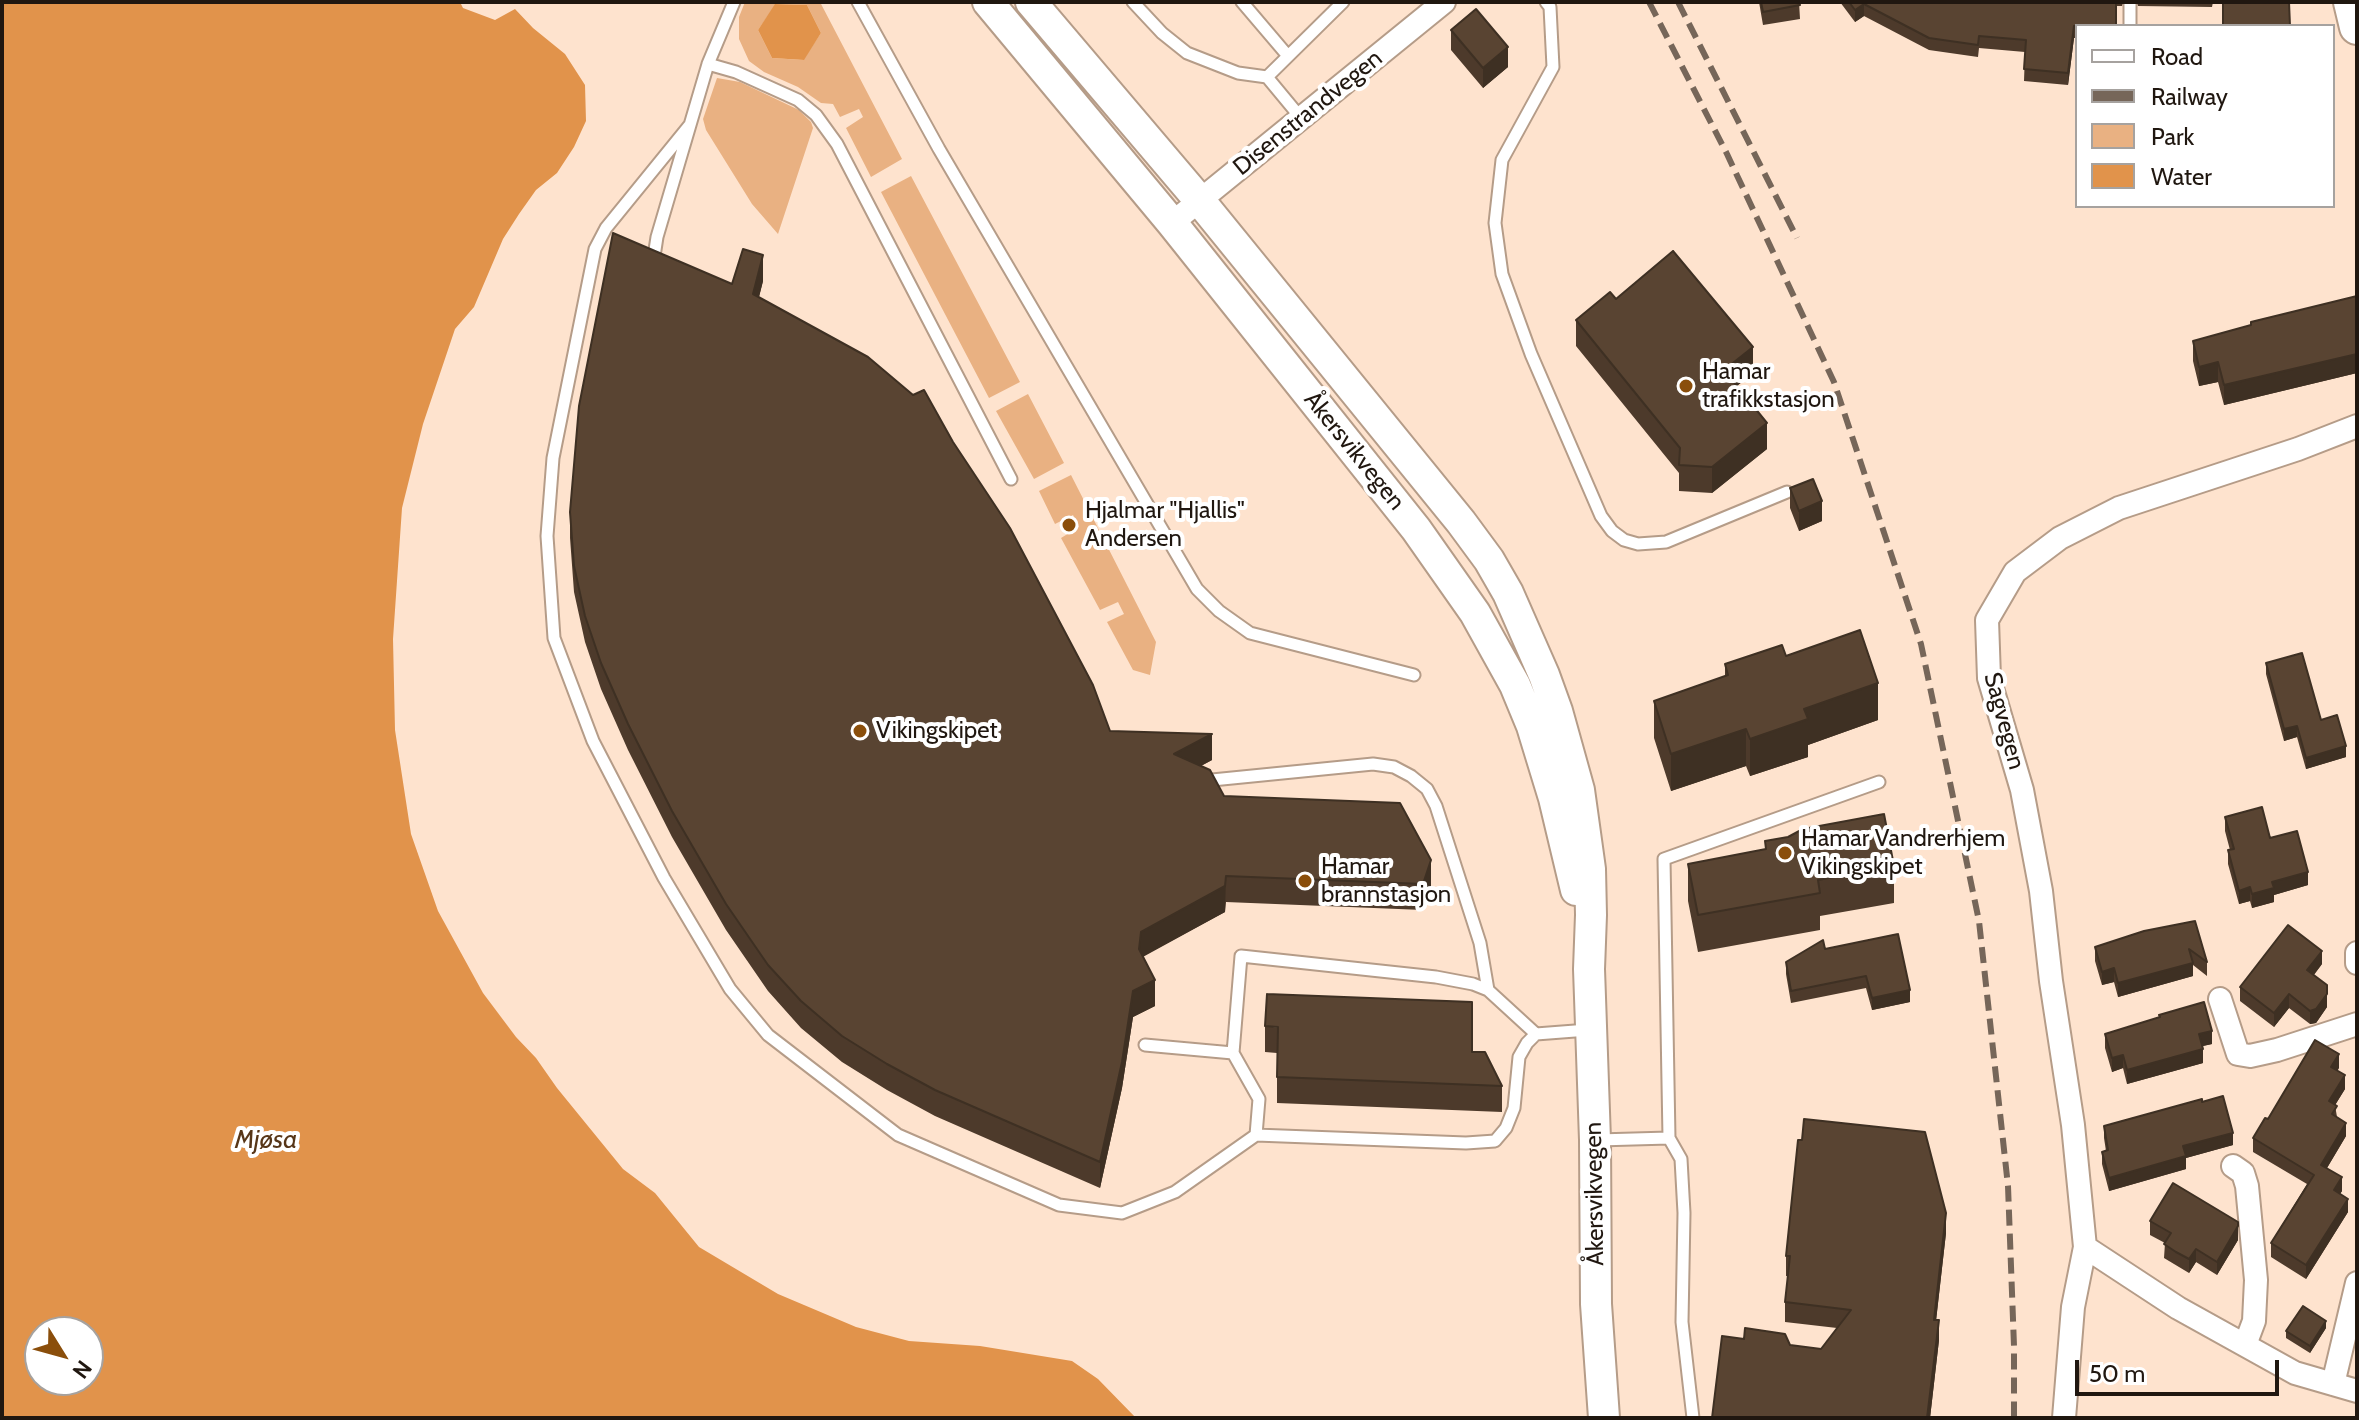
<!DOCTYPE html>
<meta charset="utf-8">
<style>
body{margin:0}
#map{position:relative;width:2359px;height:1420px;overflow:hidden;background:#fee3ce;font-family:Cabin,sans-serif}
canvas{display:block}
.frame{position:absolute;inset:0;border:4px solid #201710;pointer-events:none}
.legend{position:absolute;left:2075px;top:24px;width:260px;height:184px;box-sizing:border-box;background:#fff;border:2px solid #a6a29f;margin:0;padding:10px 14px;list-style:none;font-size:24px;color:#201710}
.legend li{display:flex;align-items:center;gap:16px;height:40px}
.legend b{width:40px;border:2px solid #a6a29f}
.north{position:absolute;left:24px;top:1316px;width:80px;height:80px;box-sizing:border-box;background:#fff;border:2px solid #a6a29f;border-radius:50%;rotate:127deg;font-size:22px;font-weight:700;line-height:32px;text-align:center;color:#201710}
.north::after{content:'';display:block;margin:auto;width:28px;height:36px;background:#8a4e0b;clip-path:polygon(50% 0,100% 100%,50% 72%,0 100%)}
.scale{position:absolute;left:2075px;top:1360px;width:204px;height:36px;box-sizing:border-box;border:4px solid #201710;border-top:0;padding-left:10px;font-size:24px;line-height:28px;white-space:nowrap;color:#201710;-webkit-text-stroke:6px #fff;paint-order:stroke}
</style>
<div id="map">
<canvas width="2359" height="1420"></canvas>
<div class="frame"></div>
<ul class="legend">
<li><b style="height:10px;background:#fff"></b>Road</li>
<li><b style="height:10px;background:#766659"></b>Railway</li>
<li><b style="height:22px;background:#e9b182"></b>Park</li>
<li><b style="height:22px;background:#e1934b"></b>Water</li>
</ul>
<div class="north">N</div>
<div class="scale">50 m</div>
</div>
<script>
const ctx = document.querySelector('canvas').getContext('2d');
ctx.lineJoin = 'round';
function paint(path, color) { ctx.fillStyle = color; ctx.fill(path, 'evenodd'); }
const poly = rows => new Path2D(rows.map(r => 'M' + r).join(''));
function strokePath(path, color, width, dash) { ctx.strokeStyle = color; ctx.lineWidth = width; ctx.lineCap = dash ? 'butt' : 'round'; ctx.setLineDash(dash || []); ctx.stroke(path); }
function drawText(font, color, halo, rows, align = 'center') {
  ctx.font = font + ' Cabin,sans-serif'; ctx.lineWidth = 8; ctx.setLineDash([]); ctx.textBaseline = 'middle'; ctx.strokeStyle = halo; ctx.fillStyle = color; for (const [text, x, y, turn = 0] of rows) {
    ctx.save(); ctx.translate(x, y); ctx.rotate((+turn || 0) * Math.PI / 180); ctx.textAlign = isNaN(turn) ? turn : align; if (halo) ctx.strokeText(text, 0, 0); ctx.fillText(text, 0, 0); ctx.restore();
  }
}
const green = poly([
 [745,2,820,2,902,159,871,177,846,128,863,117,859,109,840,117,833,104,821,103,798,87,764,72,749,61,739,39,739,17],
 [776,4,807,5,821,33,803,60,772,58,758,30],
 [717,78,740,82,799,110,811,122,813,128,778,234,752,204,706,130,703,119],
 [911,176,1020,382,989,398,881,192],
 [1028,394,1064,463,1034,479,996,411],
 [1071,475,1156,642,1150,675,1133,670,1107,622,1124,614,1118,602,1100,610,1061,538,1079,527,1073,515,1055,524,1039,491]
]);
const water = poly([
 [2,2,460,2,463,8,495,20,515,9,533,28,565,54,585,85,586,121,574,147,557,173,536,190,519,214,503,239,474,307,455,329,423,424,402,508,393,639,395,730,411,834,438,911,483,993,516,1037,536,1058,557,1088,623,1169,655,1193,699,1247,778,1294,856,1327,909,1341,980,1346,1072,1361,1098,1379,1136,1418,2,1418],
 [40,1332,88,1332,88,1380,40,1380],
 [775,4,807,5,821,33,804,60,772,58,758,30]
]);
const lane = poly([
 [858,2,939,149,1197,589,1219,611,1250,633,1414,675],
 [1133,2,1162,33,1187,53,1238,73,1267,77,1301,118],
 [1242,2,1288,56],
 [1546,2,1550,7,1553,67,1502,160,1495,223,1502,274,1531,354,1601,516,1612,531,1624,540,1638,544,1666,542,1787,492],
 [2130,26,2130,2],
 [708,64,734,2],
 [1267,77,1343,2],
 [689,126,606,228,595,249,553,458,547,536,554,638,593,741,664,878,730,989,768,1035,898,1135,1059,1205,1122,1213,1175,1192,1256,1135,1466,1143,1495,1141,1506,1128,1514,1108,1519,1057,1527,1043,1536,1034,1588,1030],
 [653,263,657,237,708,64,736,72,798,100,816,115,837,144,1011,479],
 [1202,781,1373,764,1394,767,1411,776,1427,789,1436,806,1480,943,1488,990],
 [1145,1045,1233,1053],
 [1256,1135,1259,1099,1233,1053,1241,956,1436,977,1473,984,1488,990,1536,1034],
 [1669,1138,1664,859,1879,782],
 [1598,1140,1669,1138,1681,1159,1684,1213,1682,1322,1693,1418]
]);
const street = poly([
 [1172,223,1444,2],
 [2357,426,2298,449,2119,508,2060,538,2015,572,1987,620,1989,678,2022,790,2041,891,2051,981,2073,1125,2085,1247,2178,1308,2295,1373,2357,1391],
 [2357,953,2357,963],
 [2220,999,2238,1054,2250,1056,2277,1050,2357,1024],
 [2233,1166,2243,1173,2247,1186,2256,1280,2254,1321,2245,1345],
 [2333,1384,2357,1283],
 [2064,1418,2073,1307,2085,1247]
]);
const secondary = poly([
 [988,2,1172,223,1416,529,1475,613,1515,685,1532,726,1554,798,1576,890],
 [1031,2,1200,201,1461,522,1489,560,1508,593,1544,675,1557,711,1579,790,1590,869,1591,915,1589,969,1595,1140,1596,1304,1604,1418]
]);
const primary = poly([
 [2351,2,2357,27]
]);
const rail = poly([
 [1649,2,1727,154,1834,382,1921,644,1979,921,2008,1186,2014,1346,2014,1418],
 [1678,2,1797,238]
]);
const wall = poly([
 [1759,2,1799,2,1800,19,1763,25],
 [1840,2,2123,2,2122,6,2116,6,2077,26,2077,38,2074,38,2068,85,2024,81,2025,52,1979,48,1978,57,1929,50,1864,16,1855,22],
 [2137,2,2213,2,2212,7,2138,6],
 [1451,30,1508,67,1483,88,1451,50],
 [763,281,759,297,1110,731,1212,760,1201,766,1224,796,1431,886,1423,910,1226,902,1225,912,1143,956,1155,1006,1133,1017,1122,1088,1100,1188,935,1116,887,1090,842,1062,801,1028,768,991,726,930,672,837,628,750,601,689,585,642,574,592,570,538,570,512,732,284],
 [2357,296,2357,373,2224,405,2218,382,2199,386,2193,361,2193,341],
 [1616,299,1753,373,1737,386,1767,449,1712,493,1679,491,1679,473,1576,346,1576,320],
 [1790,488,1822,521,1799,531,1790,508],
 [2266,663,2321,720,2346,757,2306,769,2297,737,2284,741,2266,674],
 [1725,664,1878,720,1808,745,1808,757,1750,776,1746,766,1671,791,1654,738,1654,701,1725,677],
 [2225,817,2270,838,2308,885,2274,895,2274,902,2252,908,2250,901,2239,904,2228,864,2228,850,2230,850,2225,831],
 [1765,841,1894,866,1894,903,1820,916,1820,930,1698,952,1688,901,1688,864,1765,850],
 [2195,921,2207,962,2207,976,2193,965,2193,976,2118,997,2114,982,2102,985,2095,961,2095,947],
 [1825,949,1910,1002,1872,1010,1866,988,1791,1003,1786,974,1786,962],
 [2322,964,2314,975,2327,1007,2316,1023,2310,1024,2289,1008,2274,1027,2240,1001,2240,987],
 [1265,1026,1472,1052,1502,1086,1502,1112,1277,1103,1277,1053,1265,1052],
 [2105,1034,2212,1044,2202,1046,2203,1063,2127,1084,2123,1068,2112,1072,2105,1048],
 [2339,1068,2337,1071,2345,1089,2335,1105,2337,1117,2346,1136,2327,1168,2342,1191,2340,1194,2348,1212,2306,1279,2271,1257,2271,1243,2307,1184,2253,1152,2253,1138,2268,1119],
 [2202,1102,2233,1145,2186,1158,2186,1169,2109,1191,2102,1164,2102,1152,2106,1151,2104,1138,2104,1126],
 [2150,1221,2238,1240,2217,1275,2196,1262,2189,1273,2164,1258,2165,1243,2150,1235],
 [1946,1233,1936,1320,1939,1340,1930,1418,1790,1345,1821,1349,1837,1328,1785,1322,1785,1302,1788,1276,1786,1276,1786,1256],
 [2326,1328,2310,1353,2286,1338,2286,1331]
]);
const shadedWall = poly([
 [1864,4,1864,16,1855,22,1855,10],
 [2074,26,2074,38,2068,85,2068,73],
 [1508,47,1508,67,1483,88,1483,68],
 [763,255,763,281,753,320,753,294],
 [1753,347,1753,373,1724,396,1724,370],
 [2357,354,2357,373,2224,405,2224,385],
 [2218,362,2218,382,2199,386,2199,367],
 [1767,423,1767,449,1712,493,1712,467],
 [1822,501,1822,521,1799,531,1799,511],
 [1878,683,1878,720,1808,745,1808,757,1750,776,1750,739,1804,709],
 [2297,726,2297,737,2284,741,2284,729],
 [1746,729,1746,766,1671,791,1671,754],
 [1212,734,1212,760,1174,780,1174,754],
 [2346,746,2346,757,2306,769,2306,758],
 [1431,860,1431,886,1423,910,1423,884],
 [2308,872,2308,885,2274,895,2274,902,2252,908,2252,894,2272,882],
 [1226,876,1225,912,1141,958,1139,949,1141,932],
 [2250,887,2250,901,2239,904,2239,891],
 [2322,951,2322,964,2307,983,2307,970],
 [2193,963,2193,976,2118,997,2118,983],
 [2114,968,2114,982,2102,985,2102,972],
 [1155,980,1155,1006,1133,1017,1122,1088,1100,1188,1100,1162,1133,991],
 [1910,990,1910,1002,1872,1010,1872,998],
 [2289,994,2289,1008,2274,1027,2274,1013],
 [2327,994,2327,1007,2316,1023,2310,1024,2310,1011],
 [2212,1031,2212,1044,2199,1047,2199,1034],
 [2203,1049,2203,1063,2127,1084,2127,1070],
 [2339,1054,2339,1068,2331,1081,2331,1067],
 [2123,1055,2123,1068,2112,1072,2112,1058],
 [2345,1075,2345,1089,2329,1115,2329,1101],
 [2346,1123,2346,1136,2321,1178,2321,1165],
 [2233,1133,2233,1145,2186,1158,2186,1169,2109,1191,2109,1178,2183,1146],
 [2342,1177,2342,1191,2334,1203,2334,1190],
 [2348,1199,2348,1212,2306,1279,2306,1265],
 [1946,1213,1946,1233,1934,1339,1934,1320],
 [2238,1226,2238,1240,2217,1275,2217,1262],
 [2196,1249,2196,1262,2189,1273,2189,1259],
 [1939,1320,1939,1340,1930,1418,1927,1418],
 [2326,1321,2326,1328,2310,1353,2310,1346]
]);
const building = poly([
 [1761,2,1799,2,1800,5,1763,12,1761,2],
 [1849,2,2116,2,2116,25,2074,26,2068,73,2024,69,2026,40,1979,36,1978,45,1929,38,1864,4,1855,10,1849,2],
 [2223,2,2289,2,2290,26,2223,26,2223,2],
 [1476,9,1508,47,1483,68,1451,30,1476,9],
 [613,233,732,284,743,249,763,255,753,294,868,357,913,395,924,390,953,442,1010,528,1093,685,1110,731,1212,734,1174,754,1210,770,1224,796,1400,803,1431,860,1423,884,1226,876,1225,886,1141,932,1139,949,1155,980,1133,991,1122,1062,1100,1162,935,1090,887,1064,842,1036,801,1001,768,965,726,904,672,811,628,724,601,663,585,616,574,566,570,512,579,406,613,233],
 [1673,251,1753,347,1724,370,1767,423,1712,467,1679,465,1680,448,1576,320,1610,292,1616,299,1673,251],
 [2357,296,2357,354,2224,385,2218,362,2199,367,2193,341,2251,325,2251,322,2357,296],
 [1813,479,1822,501,1799,511,1790,488,1813,479],
 [1860,630,1878,683,1804,709,1808,719,1750,739,1746,729,1671,754,1654,701,1728,675,1725,664,1782,645,1786,656,1860,630],
 [2302,653,2321,720,2337,715,2346,746,2306,758,2297,726,2284,729,2266,663,2302,653],
 [2262,807,2270,838,2297,831,2308,872,2272,882,2274,888,2252,894,2250,887,2239,891,2228,850,2234,849,2225,817,2262,807],
 [1884,814,1894,866,1818,880,1820,893,1698,915,1688,864,1766,849,1765,841,1788,837,1803,829,1884,814],
 [2195,921,2207,962,2189,949,2193,963,2118,983,2114,968,2102,972,2095,947,2144,931,2195,921],
 [2288,925,2322,951,2307,970,2327,985,2327,994,2316,1009,2310,1011,2289,994,2274,1013,2240,987,2288,925],
 [1898,934,1910,990,1872,998,1866,976,1791,991,1786,962,1823,940,1825,949,1898,934],
 [1267,994,1472,1002,1472,1052,1485,1052,1502,1086,1277,1077,1278,1027,1265,1026,1267,994],
 [2204,1002,2212,1031,2199,1034,2203,1049,2127,1070,2123,1055,2112,1058,2105,1034,2160,1017,2159,1015,2204,1002],
 [2315,1040,2339,1054,2331,1067,2345,1075,2329,1101,2337,1106,2332,1114,2346,1123,2321,1165,2342,1177,2334,1190,2348,1199,2306,1265,2271,1243,2314,1175,2253,1138,2265,1118,2268,1119,2315,1040],
 [2223,1096,2233,1133,2183,1146,2186,1156,2109,1178,2102,1152,2108,1150,2104,1126,2202,1099,2202,1102,2223,1096],
 [1804,1119,1925,1132,1946,1213,1934,1320,1939,1320,1927,1418,1712,1418,1722,1336,1744,1339,1745,1328,1785,1334,1790,1345,1821,1349,1851,1310,1785,1302,1790,1256,1786,1256,1798,1140,1802,1140,1804,1119],
 [2173,1183,2238,1222,2238,1226,2217,1262,2196,1249,2189,1259,2176,1252,2164,1244,2171,1233,2150,1221,2173,1183],
 [2303,1306,2326,1321,2310,1346,2286,1331,2303,1306]
]);
const markers = [
 [1686,386,8,"#8a4e0b"],
 [1069,525,8,"#8a4e0b"],
 [860,731,8,"#8a4e0b"],
 [1785,853,8,"#8a4e0b"],
 [1305,881,8,"#8a4e0b"]
];
const streetNames = [
 ["Disenstrandvegen",1308,113,-39],
 ["Åkersvikvegen",1354,451,51],
 ["Sagvegen",2004,721,75],
 ["Åkersvikvegen",1595,1194,-91]
];
const poiNames = [
 ["Hamar",1702,372],
 ["trafikkstasjon",1702,400],
 ["Hjalmar \"Hjallis\"",1085,511],
 ["Andersen",1085,539],
 ["Vikingskipet",876,731],
 ["Hamar Vandrerhjem",1801,839],
 ["Vikingskipet",1801,867],
 ["Hamar",1321,867],
 ["brannstasjon",1321,895]
];
const waterNames = [
 ["Mjøsa",266,1140]
];
paint(green, '#e9b182');
paint(water, '#e1934b');
strokePath(lane, '#b59c88', 15);
strokePath(street, '#b59c88', 26);
strokePath(secondary, '#b59c88', 34);
strokePath(primary, '#b59c88', 38);
strokePath(lane, '#fff', 11);
strokePath(street, '#fff', 22);
strokePath(secondary, '#fff', 30);
strokePath(primary, '#fff', 34);
strokePath(rail, '#766659', 6, [16, 8]);
paint(wall, '#4d3a2b');
paint(shadedWall, '#3e3023');
paint(building, '#594432');
strokePath(building, '#3e3023', 2);
for (const [x, y, r, color] of markers) { const dot = new Path2D(); dot.arc(x, y, r, 0, 2 * Math.PI); ctx.fillStyle = color; ctx.fill(dot); strokePath(dot, '#fff', 3); }
drawText('24px', '#201710', '#fff', streetNames);
drawText('24px', '#201710', '#fff', poiNames, 'left');
drawText('italic 26px', '#573618', '#fff', waterNames);
</script>
